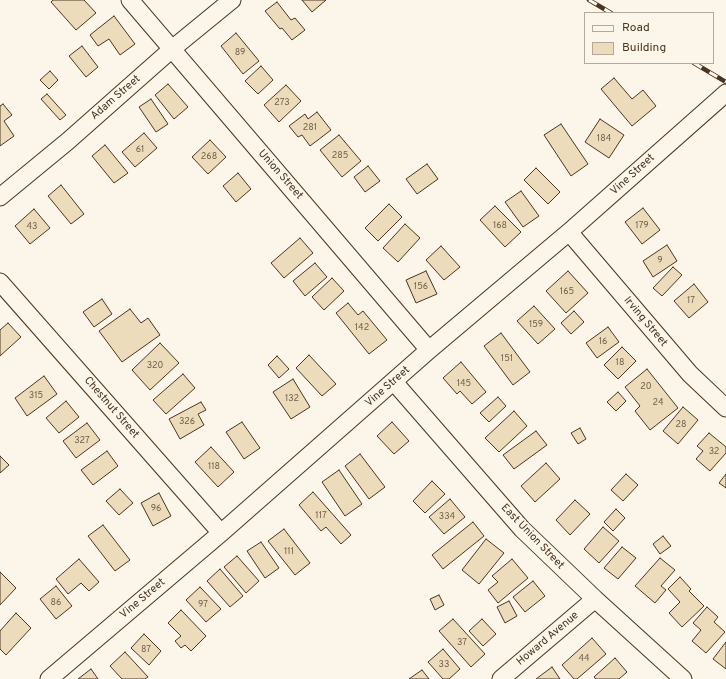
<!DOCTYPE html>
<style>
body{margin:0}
#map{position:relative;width:726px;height:679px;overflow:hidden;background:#fbf6e9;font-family:Overpass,sans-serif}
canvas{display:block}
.legend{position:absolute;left:584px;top:12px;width:130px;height:52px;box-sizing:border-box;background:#fbf6e9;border:1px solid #b4a999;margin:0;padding:5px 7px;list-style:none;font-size:12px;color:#4a3520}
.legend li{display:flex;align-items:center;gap:8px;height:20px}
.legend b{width:20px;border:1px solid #b4a999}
</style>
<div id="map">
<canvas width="726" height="679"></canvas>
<ul class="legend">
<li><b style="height:5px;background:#fbf6e9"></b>Road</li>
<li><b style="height:11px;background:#ecdcbc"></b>Building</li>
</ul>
</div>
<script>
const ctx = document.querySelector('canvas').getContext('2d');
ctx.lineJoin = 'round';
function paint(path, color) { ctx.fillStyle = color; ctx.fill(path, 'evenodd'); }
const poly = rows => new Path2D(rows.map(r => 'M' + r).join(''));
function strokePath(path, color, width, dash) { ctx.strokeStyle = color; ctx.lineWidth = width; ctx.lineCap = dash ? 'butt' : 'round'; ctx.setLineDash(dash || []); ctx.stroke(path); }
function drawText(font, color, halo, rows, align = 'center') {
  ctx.font = font + ' Overpass,sans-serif'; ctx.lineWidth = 3; ctx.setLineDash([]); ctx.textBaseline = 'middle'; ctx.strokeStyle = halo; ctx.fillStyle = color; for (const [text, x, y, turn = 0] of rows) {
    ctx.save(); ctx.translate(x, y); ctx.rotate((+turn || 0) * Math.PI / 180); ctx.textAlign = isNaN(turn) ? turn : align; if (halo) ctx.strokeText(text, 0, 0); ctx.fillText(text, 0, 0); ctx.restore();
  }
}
const building = poly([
 [53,0,84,0,96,13,76,30,51,2,53,0],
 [302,0,326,0,312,12,302,0],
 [277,2,291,20,295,18,305,30,292,40,282,28,280,29,265,11,277,2],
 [114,16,135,44,120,55,109,39,98,46,90,35,114,16],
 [236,33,259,61,243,74,221,46,236,33],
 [82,46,98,67,86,77,69,56,82,46],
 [261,66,273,80,258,94,245,81,261,66],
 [50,71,58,80,49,89,40,80,50,71],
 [614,78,632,99,643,90,656,106,632,126,601,89,614,78],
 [168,84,188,107,174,119,155,95,168,84],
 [286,85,301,101,279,122,264,105,286,85],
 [47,94,66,115,60,120,41,99,47,94],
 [151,99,168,124,156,132,139,107,151,99],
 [3,104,12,115,4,121,14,136,0,146,0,106,3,104],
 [317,112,331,130,310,146,302,135,298,137,289,126,305,114,308,119,317,112],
 [600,119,624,135,609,158,585,142,600,119],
 [561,124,588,164,571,176,544,135,561,124],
 [144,133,157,148,135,167,122,152,144,133],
 [339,135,361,161,342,177,320,150,339,135],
 [210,140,226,157,208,174,192,157,210,140],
 [105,145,128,173,114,183,92,156,105,145],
 [427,164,438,179,417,194,406,179,427,164],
 [368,166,380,181,365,192,354,177,368,166],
 [536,168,560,192,548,204,524,180,536,168],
 [238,173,251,189,236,202,223,186,238,173],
 [61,185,84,214,71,224,48,196,61,185],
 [521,191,539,216,523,227,505,202,521,191],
 [389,204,402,217,378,241,365,228,389,204],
 [495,206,521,232,505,247,480,220,495,206],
 [643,208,660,230,642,244,625,222,643,208],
 [34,209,50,228,30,244,15,226,34,209],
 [405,224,420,238,398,262,383,248,405,224],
 [300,238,313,253,284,278,271,263,300,238],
 [667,245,677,261,653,277,643,261,667,245],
 [441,246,460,267,444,280,426,260,441,246],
 [315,263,327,277,305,296,293,281,315,263],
 [673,267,682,275,662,296,653,288,673,267],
 [426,271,437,294,416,303,406,280,426,271],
 [568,271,588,293,566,313,546,291,568,271],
 [332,278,344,291,324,310,312,297,332,278],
 [694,284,708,302,689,318,674,301,694,284],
 [102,299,112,314,94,327,83,312,102,299],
 [348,303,358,315,363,311,387,340,369,354,336,313,348,303],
 [534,306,555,329,538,344,517,321,534,306],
 [130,309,141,323,148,318,160,335,122,362,99,331,130,309],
 [574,311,584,322,571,334,561,323,574,311],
 [8,323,21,337,0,356,0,330,8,323],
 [608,327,619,342,597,358,586,343,608,327],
 [501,333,530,372,513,385,484,346,501,333],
 [160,343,179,363,150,390,132,370,160,343],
 [622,347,636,361,618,379,604,365,622,347],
 [309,355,336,384,322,396,296,368,309,355],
 [277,356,289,369,279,378,268,365,277,356],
 [461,362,486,392,472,404,460,391,457,394,443,378,461,362],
 [647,369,678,408,650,430,635,411,640,406,625,387,647,369],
 [183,374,195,388,166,414,153,400,183,374],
 [44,376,57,394,27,416,15,398,44,376],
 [293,379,310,407,291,419,273,392,293,379],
 [618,392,626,401,616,411,607,402,618,392],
 [498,397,506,406,489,422,480,413,498,397],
 [66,401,79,417,59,433,46,418,66,401],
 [201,402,206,410,198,414,204,425,180,439,169,419,201,402],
 [683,407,698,420,678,444,663,431,683,407],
 [514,411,527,426,499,452,485,438,514,411],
 [242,422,260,448,244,459,226,432,242,422],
 [392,422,409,441,394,454,377,436,392,422],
 [87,423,100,440,76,458,63,441,87,423],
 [580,428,586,439,578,444,571,433,580,428],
 [536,431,547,445,514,469,503,455,536,431],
 [709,433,726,447,726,453,710,471,696,459,703,451,697,446,709,433],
 [211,447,234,472,218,487,195,462,211,447],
 [107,451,118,466,93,485,81,470,107,451],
 [360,454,385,487,369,499,345,466,360,454],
 [0,456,9,465,0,473,0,456],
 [546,463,560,479,535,502,521,486,546,463],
 [339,470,362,504,345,516,322,482,339,470],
 [626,474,638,485,623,501,611,490,626,474],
 [726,474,726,488,719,483,726,474],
 [432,481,445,494,425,513,413,501,432,481],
 [120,489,133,503,119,515,106,501,120,489],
 [313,492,351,535,341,544,326,527,321,531,299,505,313,492],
 [159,493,171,516,153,526,141,503,159,493],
 [450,499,465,517,444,534,429,517,450,499],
 [575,500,590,514,570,535,556,520,575,500],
 [616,509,625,518,613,531,604,522,616,509],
 [473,522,484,536,443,569,432,555,473,522],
 [103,525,130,560,115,571,88,536,103,525],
 [603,527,619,541,599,563,584,549,603,527],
 [284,529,310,563,295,575,268,541,284,529],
 [663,536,671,546,660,554,653,544,663,536],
 [486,539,504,553,479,584,462,570,486,539],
 [261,542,279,568,265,578,247,551,261,542],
 [622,547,636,558,618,579,604,568,622,547],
 [237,556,259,581,246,593,224,567,237,556],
 [660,558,675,570,661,586,666,590,655,603,635,586,660,558],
 [79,559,99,582,89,591,81,583,68,594,56,579,79,559],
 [512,559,528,578,498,603,488,590,498,582,492,576,512,559],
 [220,569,243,596,230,607,207,581,220,569],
 [0,572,16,588,0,605,0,572],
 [680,577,691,589,689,591,704,606,682,627,669,613,680,602,668,589,680,577],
 [533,581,545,596,525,612,513,597,533,581],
 [56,586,72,606,56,619,40,599,56,586],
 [200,587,221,609,206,622,186,600,200,587],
 [439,595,444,605,435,610,430,599,439,595],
 [509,601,517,616,505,623,497,607,509,601],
 [707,607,718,617,714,622,725,632,706,653,692,641,701,630,693,623,707,607],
 [181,610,206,636,191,651,185,645,181,648,175,641,181,636,168,623,181,610],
 [16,613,31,628,6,655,0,649,0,631,16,613],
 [453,619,485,654,471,667,439,631,453,619],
 [482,619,496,634,483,646,469,631,482,619],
 [144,634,161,651,149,665,131,648,144,634],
 [592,638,606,654,577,679,574,679,562,665,592,638],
 [726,642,726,669,713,659,726,642],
 [443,649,460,669,449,679,443,679,428,662,443,649],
 [125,652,148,677,145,679,122,679,110,666,125,652],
 [615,658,627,672,619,679,596,679,594,677,615,658],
 [552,667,560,679,536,679,552,667],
 [91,669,98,679,78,679,91,669],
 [422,670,429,679,409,679,422,670]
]);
const minor = poly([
 [130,0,429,350],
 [0,197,68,141,172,49,232,0],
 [569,232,690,374,726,408],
 [0,282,221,533],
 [394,382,522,529,595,599,683,679],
 [49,679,221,533,429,350,569,232,726,93],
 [501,679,595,599]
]);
const rail = poly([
 [589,0,611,13],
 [694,63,726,82]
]);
const numberNames = [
 ["89",240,53],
 ["273",282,103],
 ["281",310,128],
 ["184",604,139],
 ["61",140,150],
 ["285",340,156],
 ["268",209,157],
 ["168",500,226],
 ["179",642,226],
 ["43",32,227],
 ["9",660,261],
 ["156",421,287],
 ["165",567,292],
 ["17",691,301],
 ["159",536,325],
 ["142",362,328],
 ["16",603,342],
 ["151",507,359],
 ["18",620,363],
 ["320",155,366],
 ["145",464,384],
 ["20",646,387],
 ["315",36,396],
 ["132",292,399],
 ["24",658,403],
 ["326",187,422],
 ["28",681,425],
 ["327",82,441],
 ["32",714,452],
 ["118",214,467],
 ["96",156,509],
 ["117",321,516],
 ["334",447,517],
 ["111",289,552],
 ["86",56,603],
 ["97",203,605],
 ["37",462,643],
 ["87",146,650],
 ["44",584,659],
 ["33",444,665]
];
const streetNames = [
 ["Adam Street",116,98,-41],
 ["Union Street",280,175,49],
 ["Vine Street",633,175,-42],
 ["Irving Street",645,322,50],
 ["Vine Street",388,387,-41],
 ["Chestnut Street",111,408,49],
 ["East Union Street",532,537,46],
 ["Vine Street",143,599,-40],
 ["Howard Avenue",548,639,-40]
];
paint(building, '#ecdcbc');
strokePath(building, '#4a3520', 1);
strokePath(minor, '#4a3520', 19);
strokePath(minor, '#fbf6e9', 17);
strokePath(rail, '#4a3520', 4.5);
strokePath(rail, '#fbf6e9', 3, [9]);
drawText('9px', '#725f47', null, numberNames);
drawText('11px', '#4a3520', '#fbf6e9', streetNames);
</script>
